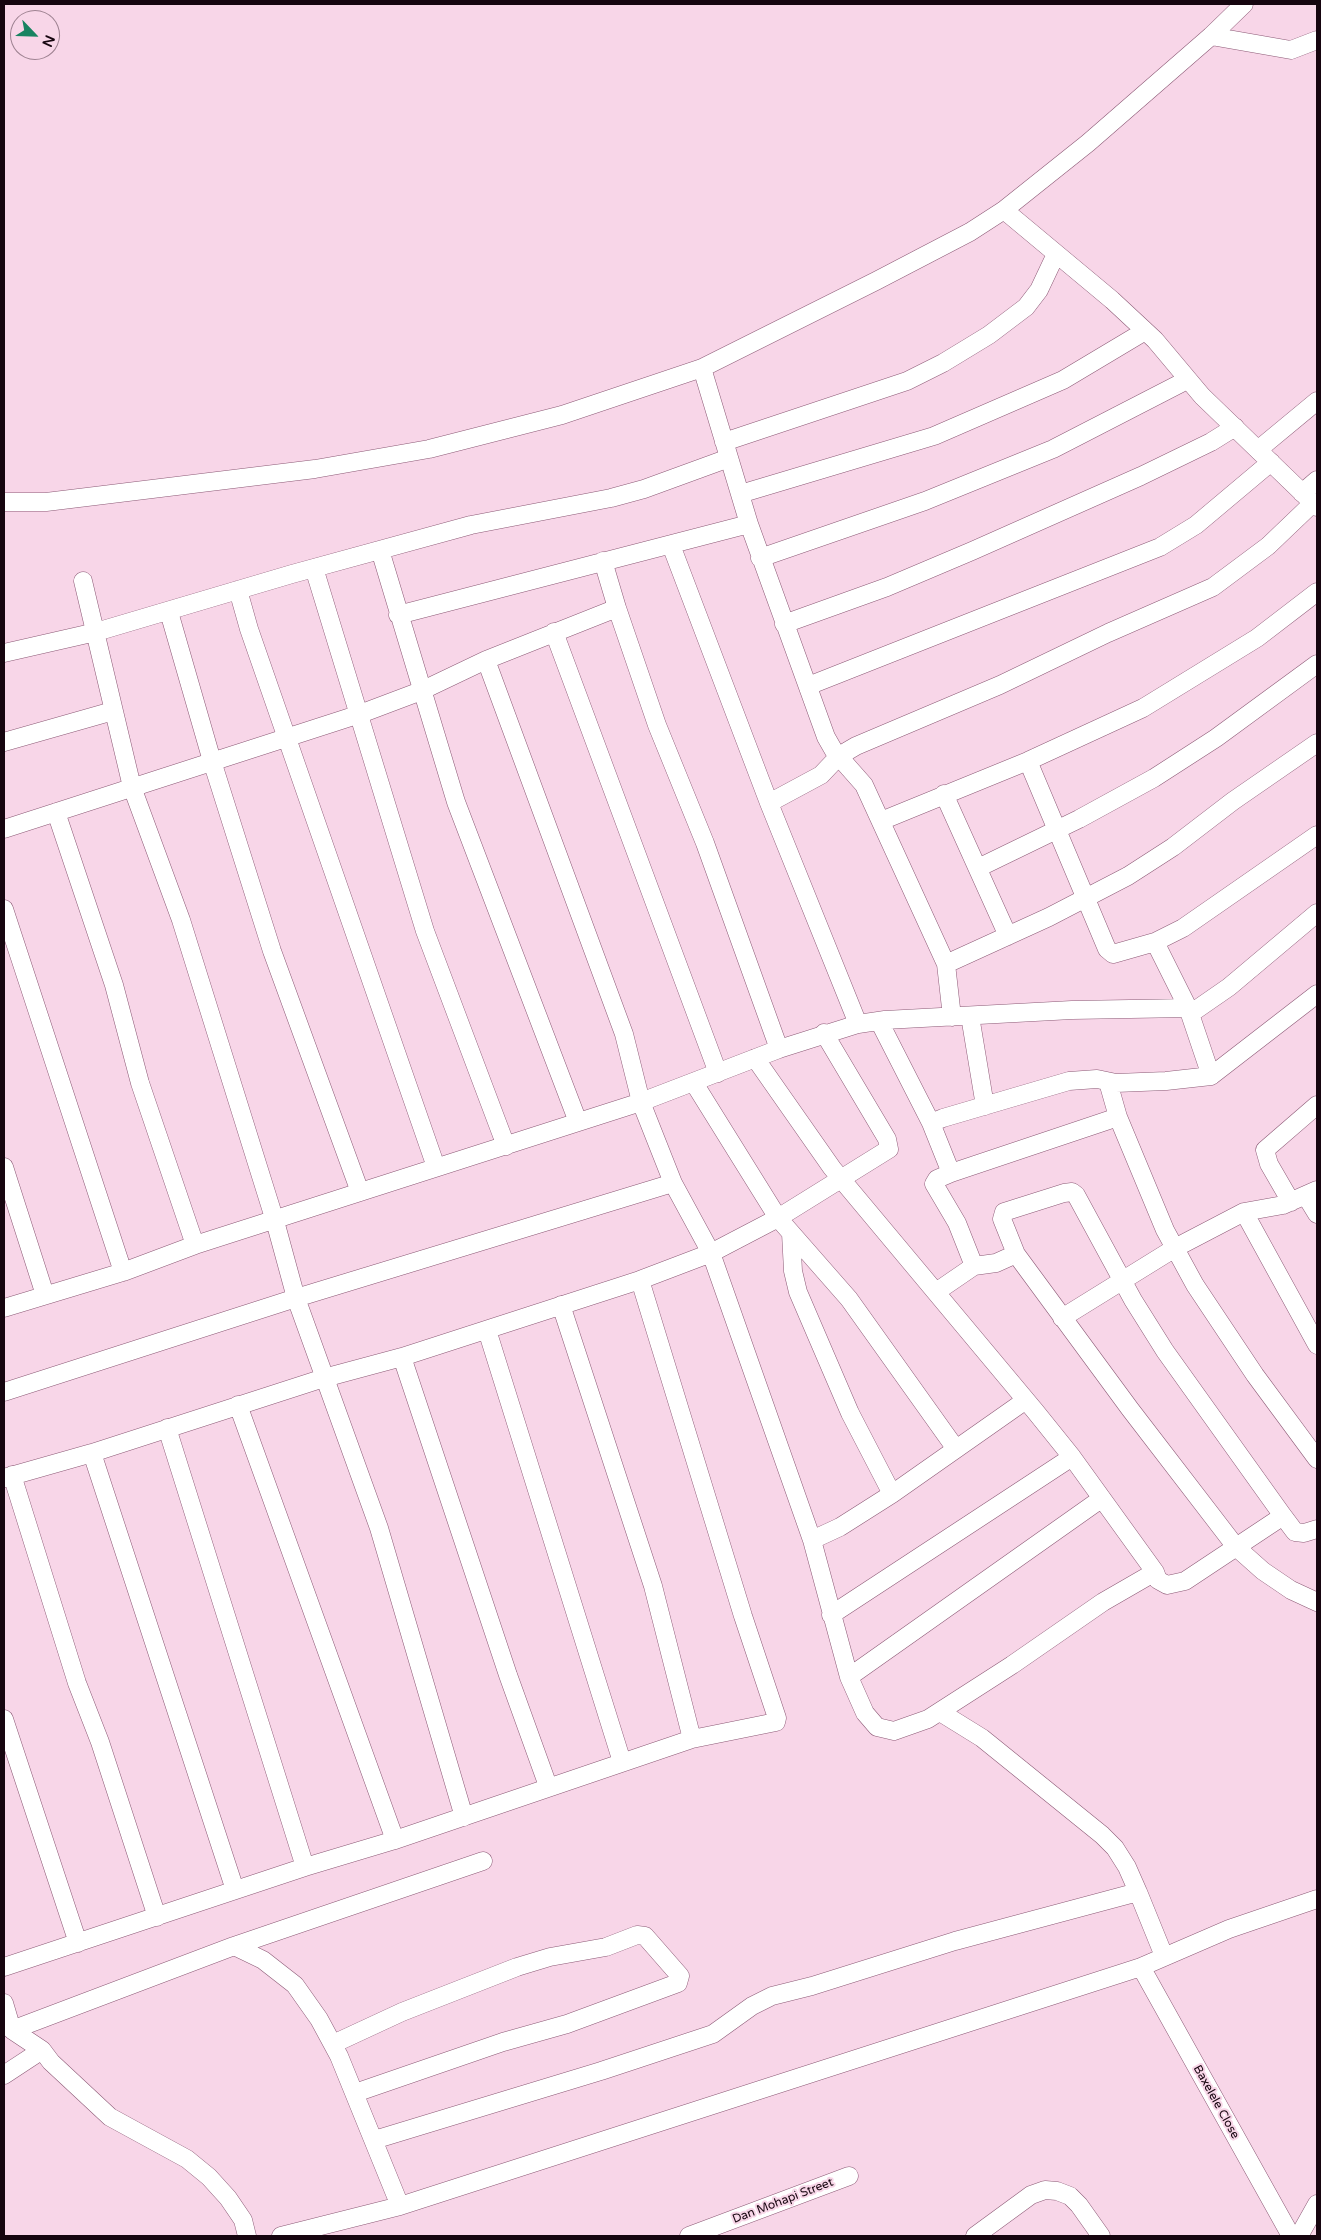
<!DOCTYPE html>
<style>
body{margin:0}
#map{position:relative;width:1321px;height:2240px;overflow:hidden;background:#f8d6e8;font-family:"Varela Round",sans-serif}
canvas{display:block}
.frame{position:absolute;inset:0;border:5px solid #16050f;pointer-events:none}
.north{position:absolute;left:10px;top:10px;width:50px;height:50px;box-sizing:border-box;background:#f8d6e8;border:1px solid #9e8291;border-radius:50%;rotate:114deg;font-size:14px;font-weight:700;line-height:20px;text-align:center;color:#16050f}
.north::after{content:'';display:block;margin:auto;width:18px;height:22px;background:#188461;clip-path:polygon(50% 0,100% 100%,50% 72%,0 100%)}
</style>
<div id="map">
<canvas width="1321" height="2240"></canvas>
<div class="frame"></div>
<div class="north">N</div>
</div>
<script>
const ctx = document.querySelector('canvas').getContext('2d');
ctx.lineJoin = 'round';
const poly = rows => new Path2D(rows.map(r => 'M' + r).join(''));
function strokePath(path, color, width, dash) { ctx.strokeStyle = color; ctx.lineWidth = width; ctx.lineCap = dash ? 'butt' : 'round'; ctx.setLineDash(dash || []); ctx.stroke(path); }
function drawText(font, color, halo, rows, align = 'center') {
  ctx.font = font + ' "Varela Round",sans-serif'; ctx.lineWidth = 4; ctx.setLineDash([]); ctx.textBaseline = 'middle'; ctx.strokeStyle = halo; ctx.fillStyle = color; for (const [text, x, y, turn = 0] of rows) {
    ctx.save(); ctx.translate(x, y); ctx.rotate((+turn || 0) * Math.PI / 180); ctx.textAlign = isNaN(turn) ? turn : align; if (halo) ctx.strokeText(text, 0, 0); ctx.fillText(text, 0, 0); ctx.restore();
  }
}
const street = poly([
 [1211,36,1291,50,1317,40],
 [1004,210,1112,300,1155,340,1202,396,1317,507],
 [702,368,749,524,826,737,834,751,864,785,946,964,952,1017],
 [724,442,907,381,943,363,989,335,1026,307,1039,290,1056,254],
 [1259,449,1317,401],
 [1302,493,1317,480],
 [740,494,934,436,1063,380,1145,331],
 [4,502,46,502,87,497,315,469,429,449,562,415,702,368,876,281,970,232,1004,210,1088,143,1211,36,1244,4],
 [671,545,769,803,858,1024],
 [380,550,456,802,578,1122],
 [760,558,925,501,1053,449,1187,380],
 [603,561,617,608],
 [314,568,425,931,506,1146],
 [83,581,132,787,181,920,275,1221,296,1298,379,1528,464,1817],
 [238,590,249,629,436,1167],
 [169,612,212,761,272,951,360,1192],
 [398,615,749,524],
 [784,624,887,587,972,551,1141,476,1211,442,1235,427],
 [554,632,718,1073],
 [4,653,96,632,292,574,471,525,611,498,644,489,729,458],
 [486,660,624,1034,641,1102,673,1183,711,1253,812,1540,849,1677,865,1713,877,1727,894,1731,928,1719,1012,1665,1103,1602,1155,1572,1072,1457,1035,1411,832,1168,755,1058],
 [808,686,1160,547,1196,525,1271,462],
 [4,742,113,711],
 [1028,761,1107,949,1113,954,1155,942,1183,928,1317,835],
 [944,794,1008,936],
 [769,803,821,775,839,756,856,746,1000,685,1108,633,1213,587,1268,546,1313,503],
 [56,812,114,985,140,1083,195,1245],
 [881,821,1028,761,1143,708,1257,638,1317,592],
 [4,829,360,714,421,691,486,660,617,608,657,725,705,843,779,1049],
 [978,868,1079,819,1154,778,1216,738,1317,664],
 [4,909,123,1272],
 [1155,942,1188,1008,1211,1076],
 [946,964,1049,917,1128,876,1173,847,1233,801,1317,743],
 [1190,1014,1229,987,1317,913],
 [970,1016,985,1106],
 [879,1021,931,1123,951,1173,937,1179,934,1184,957,1223,974,1266,936,1292],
 [1108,1082,1118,1117],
 [694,1083,778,1218,849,1299,956,1449],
 [931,1123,943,1118,1069,1081,1097,1079,1116,1083,1166,1081,1211,1076,1317,994],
 [4,1167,45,1295],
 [951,1173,1118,1117,1165,1230,1195,1285,1255,1375,1317,1459],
 [1306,1196,1317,1214],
 [1291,1202,1269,1164,1265,1150,1317,1105],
 [1244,1212,1283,1205,1317,1190],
 [791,1233,793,1271,798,1292,850,1413,892,1494],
 [1016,1254,1002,1219,1004,1212,1064,1193,1072,1192,1076,1195,1133,1300,1165,1351,1283,1516,1295,1532,1304,1533,1317,1529],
 [974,1266,996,1263,1016,1254,1130,1409,1236,1547,1263,1571,1291,1590,1317,1602],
 [561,1305,653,1586,692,1739],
 [4,1308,123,1272,195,1245,641,1102,779,1049,858,1024,885,1020,1072,1010,1188,1008],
 [1062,1318,1175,1248,1244,1212,1317,1345],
 [487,1330,622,1762],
 [402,1357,508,1675,548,1786],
 [4,1392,296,1298,673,1183],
 [238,1405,395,1840],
 [167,1428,305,1867],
 [92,1453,235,1890],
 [12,1475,77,1683,100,1742,157,1917],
 [4,1478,92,1453,324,1378,402,1357,640,1280,711,1253,778,1218,889,1149,887,1139,824,1033],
 [812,1540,840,1527,892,1494,1026,1400],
 [1155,1572,1158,1580,1167,1585,1185,1581,1283,1516],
 [831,1615,1072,1457],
 [849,1677,1101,1499],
 [940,1712,982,1738,1102,1835,1115,1848,1127,1867,1138,1892],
 [4,1719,78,1943],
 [234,1946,263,1960,295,1985,319,2019,339,2056,400,2206],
 [4,1967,305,1867,395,1840,692,1739,776,1722,777,1718,743,1616,640,1280],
 [1141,1967,1291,2236],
 [4,2003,12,2030,42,2050,51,2062,110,2117,187,2159,209,2177,228,2198,243,2220,247,2236],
 [12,2030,234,1946,483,1861],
 [333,2044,402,2012,517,1967,550,1957,606,1947,637,1935,645,1936,680,1976,678,1983,567,2024,503,2042,355,2093],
 [4,2075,42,2050],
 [374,2140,601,2071,713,2034,752,2006,772,1996,812,1986,955,1941,1138,1892,1164,1956],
 [281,2236,400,2206,1141,1967,1229,1929,1317,1899],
 [689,2236,849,2176],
 [975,2236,1031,2195,1045,2190,1057,2191,1070,2196,1079,2205,1101,2236],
 [1299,2236,1317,2204]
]);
const streetNames = [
 ["Baxelele Close",1216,2102,61],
 ["Dan Mohapi Street",783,2201,-21]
];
strokePath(street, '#8c5a76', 19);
strokePath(street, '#fff', 18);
drawText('12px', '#16050f', '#f8d6e8', streetNames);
</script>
